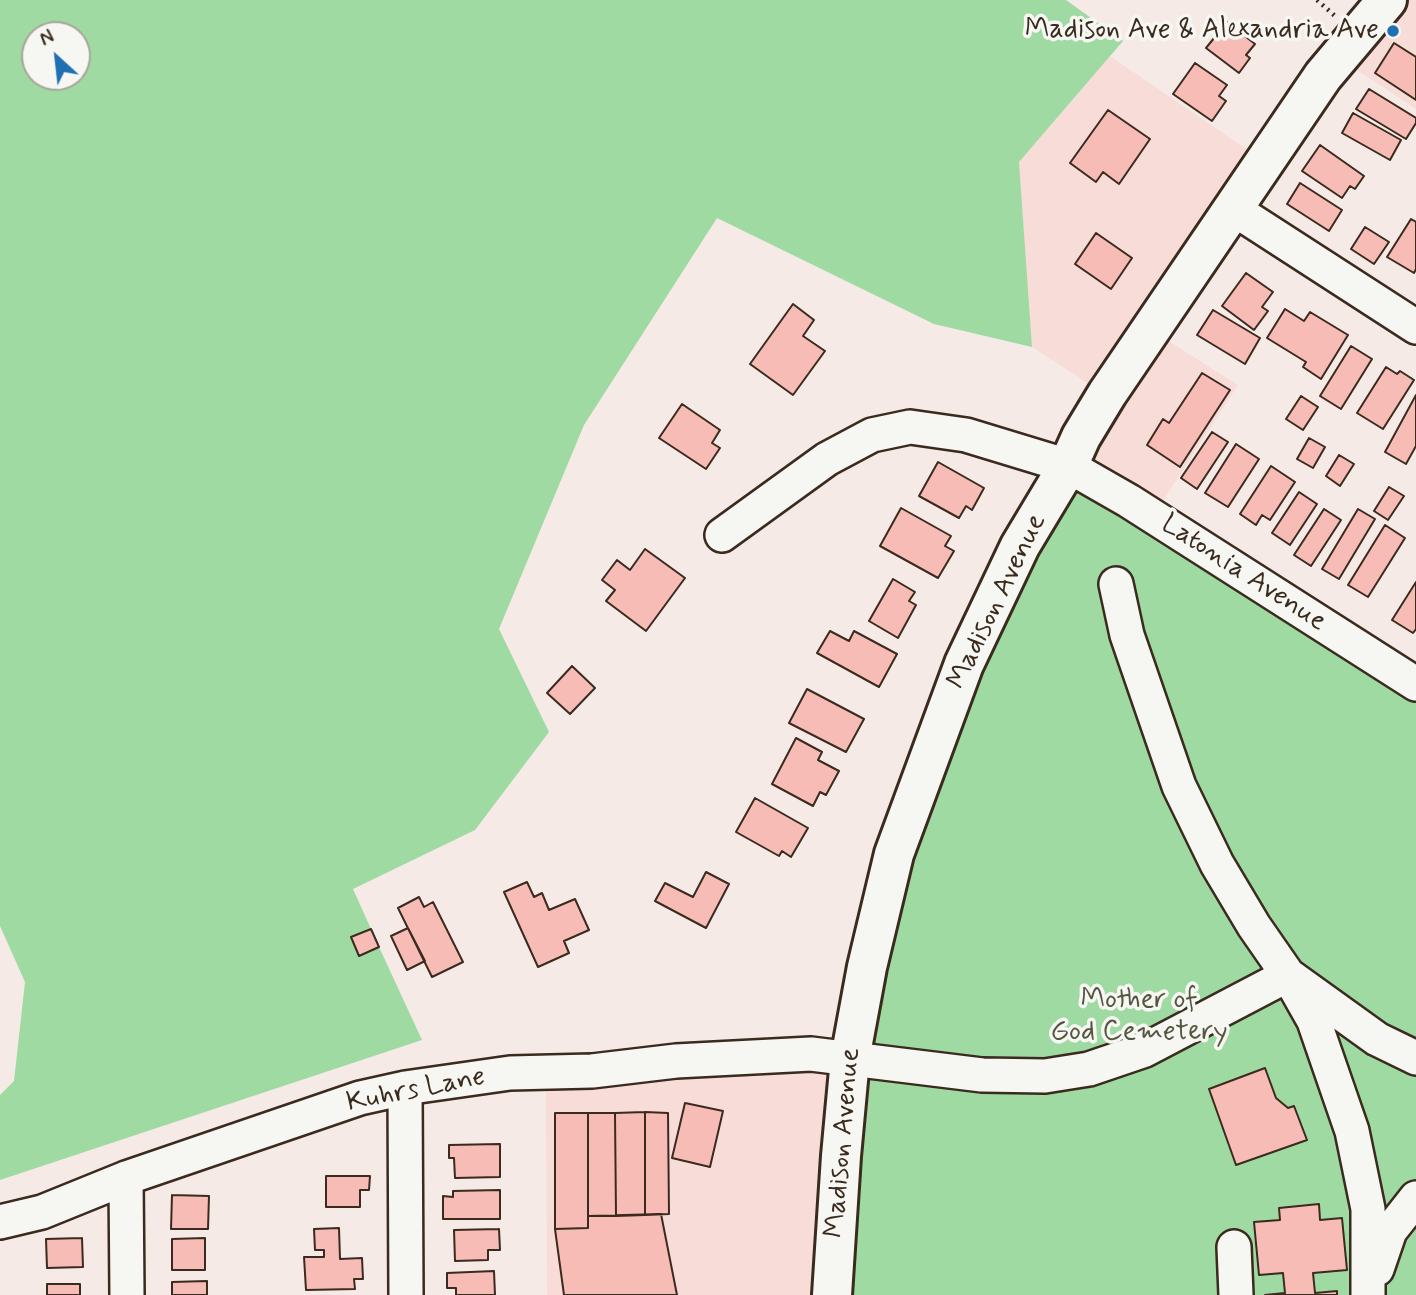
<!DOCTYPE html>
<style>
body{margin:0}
#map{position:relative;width:1416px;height:1295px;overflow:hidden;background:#f6eae6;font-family:Mynerve,sans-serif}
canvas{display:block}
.north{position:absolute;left:21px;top:21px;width:70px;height:70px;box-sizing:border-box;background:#f6f6f2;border:2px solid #aba49d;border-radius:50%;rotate:333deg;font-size:19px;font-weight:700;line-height:28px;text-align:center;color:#3b2a1e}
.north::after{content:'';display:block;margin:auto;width:24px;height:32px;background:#1f6fb2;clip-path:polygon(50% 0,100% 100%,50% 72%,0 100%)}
</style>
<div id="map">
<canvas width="1416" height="1295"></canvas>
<div class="north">N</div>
</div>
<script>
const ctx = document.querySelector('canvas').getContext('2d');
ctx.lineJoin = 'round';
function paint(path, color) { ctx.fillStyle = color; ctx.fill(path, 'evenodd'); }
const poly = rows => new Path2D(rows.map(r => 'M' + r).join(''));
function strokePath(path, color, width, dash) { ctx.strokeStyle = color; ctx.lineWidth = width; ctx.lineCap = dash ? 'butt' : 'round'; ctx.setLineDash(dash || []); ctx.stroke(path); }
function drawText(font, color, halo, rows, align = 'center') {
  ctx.font = font + ' Mynerve,sans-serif'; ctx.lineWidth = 7; ctx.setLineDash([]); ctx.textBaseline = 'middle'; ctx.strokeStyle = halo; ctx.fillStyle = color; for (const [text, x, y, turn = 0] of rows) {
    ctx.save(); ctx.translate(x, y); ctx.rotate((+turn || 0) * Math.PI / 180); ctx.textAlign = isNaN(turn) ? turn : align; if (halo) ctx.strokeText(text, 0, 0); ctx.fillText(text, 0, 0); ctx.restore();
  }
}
const built = poly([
 [1387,0,1416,0,1416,109,1339,58],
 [1110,56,1264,161,1151,330,1238,385,1153,516,1068,466,1106,395,1032,347,1019,162],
 [850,1059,834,1295,547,1295,546,1083]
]);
const green = poly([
 [0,0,1066,0,1123,41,1019,162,1032,347,934,324,717,218,584,425,499,629,549,732,475,830,353,889,371,929,351,937,359,956,379,947,422,1040,0,1180,0,1095,14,1081,25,982,0,926],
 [35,35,77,35,77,77,35,77],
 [1068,466,1416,684,1416,1295,832,1295,894,854]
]);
const building = poly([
 [1227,22,1255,44,1246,55,1250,58,1239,73,1206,48,1227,22],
 [1394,43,1416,57,1416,100,1375,73,1394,43],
 [1195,63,1227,85,1219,96,1226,101,1212,121,1173,94,1195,63],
 [1369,89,1416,118,1416,123,1406,139,1356,109,1369,89],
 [1108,110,1150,139,1119,184,1103,172,1096,182,1070,163,1108,110],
 [1353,113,1401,140,1390,160,1342,133,1353,113],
 [1320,145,1364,176,1355,189,1350,186,1342,198,1302,171,1320,145],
 [1300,183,1342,210,1329,231,1287,204,1300,183],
 [1411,219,1416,222,1416,269,1414,273,1387,257,1411,219],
 [1365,227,1389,242,1374,264,1351,249,1365,227],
 [1096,233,1132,258,1111,289,1075,264,1096,233],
 [1246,273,1273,292,1262,307,1268,311,1254,330,1222,306,1246,273],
 [793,304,814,320,803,336,825,351,793,395,750,364,793,304],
 [1285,309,1304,321,1310,312,1348,335,1321,379,1303,367,1306,362,1267,338,1285,309],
 [1213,310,1260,338,1245,364,1197,335,1213,310],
 [1351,346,1372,359,1341,409,1320,396,1351,346],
 [1386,367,1397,374,1400,371,1414,380,1383,429,1357,413,1386,367],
 [1202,373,1230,390,1180,467,1147,445,1163,419,1169,423,1202,373],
 [1416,395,1416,446,1406,464,1385,452,1416,395],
 [1301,396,1318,407,1303,430,1286,419,1301,396],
 [682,404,720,430,712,443,720,448,706,469,659,438,682,404],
 [1212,432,1228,442,1197,489,1181,478,1212,432],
 [1309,438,1325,447,1313,468,1297,459,1309,438],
 [1236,444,1259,459,1228,507,1205,493,1236,444],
 [1339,455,1354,464,1340,486,1326,476,1339,455],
 [938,462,984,488,972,510,966,506,959,518,919,496,938,462],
 [1271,466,1295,482,1270,520,1262,515,1256,525,1240,514,1271,466],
 [1389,487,1404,496,1388,520,1374,511,1389,487],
 [1299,492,1317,504,1290,545,1272,533,1299,492],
 [901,508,951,536,945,546,954,551,938,578,880,546,901,508],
 [1324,509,1341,520,1311,566,1294,555,1324,509],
 [1358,509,1375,519,1339,579,1322,569,1358,509],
 [1385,525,1405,538,1368,597,1348,585,1385,525],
 [645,549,685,578,646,631,606,601,615,590,602,580,617,560,630,570,645,549],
 [893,579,915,592,909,601,916,605,898,638,869,621,893,579],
 [1416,582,1416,629,1413,633,1392,620,1416,582],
 [830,631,849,641,854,631,897,654,879,687,817,653,830,631],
 [572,666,595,688,570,714,547,693,572,666],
 [807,689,864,719,846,752,789,723,807,689],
 [796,738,822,752,818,760,839,771,826,795,820,792,813,806,772,784,796,738],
 [755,798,808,828,791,857,782,851,779,856,736,832,755,798],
 [706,872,729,884,706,928,655,901,665,883,693,897,706,872],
 [527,882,534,897,542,893,549,910,575,899,589,930,564,941,569,953,538,967,504,892,527,882],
 [419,897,424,907,433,902,463,962,432,977,398,908,419,897],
 [408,928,425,961,407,970,391,936,408,928],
 [371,929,379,947,359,956,351,937,371,929],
 [1265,1068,1276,1098,1288,1108,1294,1106,1307,1140,1236,1165,1209,1089,1265,1068],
 [685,1103,723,1111,710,1167,672,1158,685,1103],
 [645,1112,668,1113,669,1214,645,1215,645,1112],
 [645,1112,645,1215,616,1216,615,1113,645,1112],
 [555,1113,588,1113,588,1228,555,1229,555,1113],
 [588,1113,615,1113,616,1216,588,1216,588,1113],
 [500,1144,500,1177,455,1178,454,1158,449,1158,449,1145,500,1144],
 [326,1176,370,1176,369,1190,360,1190,360,1207,326,1207,326,1176],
 [500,1190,500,1219,443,1219,443,1196,453,1197,453,1191,500,1190],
 [172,1195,209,1196,208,1229,171,1229,172,1195],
 [1319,1204,1320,1220,1342,1218,1347,1270,1313,1273,1315,1293,1337,1291,1337,1295,1265,1295,1285,1293,1283,1273,1259,1275,1254,1222,1280,1220,1279,1208,1319,1204],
 [661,1214,677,1295,564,1295,555,1229,588,1228,588,1216,661,1214],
 [339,1228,340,1259,362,1258,363,1279,354,1279,355,1289,306,1290,304,1257,324,1257,324,1250,315,1250,314,1229,339,1228],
 [499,1229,500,1250,488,1250,488,1260,455,1261,454,1230,499,1229],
 [82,1238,83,1267,47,1268,46,1239,82,1238],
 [205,1238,205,1270,172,1270,172,1239,205,1238],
 [494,1271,495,1295,456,1295,456,1288,447,1288,447,1273,494,1271],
 [207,1281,207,1295,172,1295,172,1282,207,1281],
 [47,1284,80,1284,80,1295,47,1295,47,1284]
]);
const path = poly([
 [1317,0,1335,16]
]);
const minor = poly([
 [1232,208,1416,327],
 [722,535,827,459,872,435,910,427,966,435,1068,466,1129,501,1416,684],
 [1116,584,1127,635,1179,786,1217,864,1254,926,1288,975,1314,1021,1352,1131,1368,1209,1368,1295],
 [405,1088,406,1295],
 [126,1178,127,1295],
 [0,1222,42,1212,126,1178,360,1098,405,1088,510,1073,592,1071,676,1061,811,1054,982,1075,1045,1076,1089,1069,1145,1050,1288,975,1377,1039,1416,1058],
 [1234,1247,1236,1295],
 [1377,1269,1390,1231,1416,1198]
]);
const major = poly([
 [832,1295,841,1156,850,1059,867,967,894,854,964,664,1020,546,1068,466,1081,437,1107,394,1323,76,1387,0]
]);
const markers = [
 [1393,31,7,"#1f6fb2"]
];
const poiNames = [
 ["Madison Ave & Alexandria Ave",1379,31]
];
const streetNames = [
 ["Latonia Avenue",1243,574,33],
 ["Madison Avenue",998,602,-64],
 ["Kuhrs Lane",416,1091,-11],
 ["Madison Avenue",844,1143,-85]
];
const parkNames = [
 ["Mother of",1139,1001],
 ["God Cemetery",1139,1033]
];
paint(built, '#f7dcd8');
paint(green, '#9edaa1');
paint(building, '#f8bcb6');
strokePath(building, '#3b2a1e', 2);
strokePath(minor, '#3b2a1e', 38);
strokePath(major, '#3b2a1e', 44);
strokePath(path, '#3b2a1e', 4.5, [2, 5]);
strokePath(minor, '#f6f6f2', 33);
strokePath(major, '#f6f6f2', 38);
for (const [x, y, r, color] of markers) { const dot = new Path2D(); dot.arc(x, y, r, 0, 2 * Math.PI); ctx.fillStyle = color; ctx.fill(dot); strokePath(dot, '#f6f6f2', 2.5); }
drawText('28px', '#3b2a1e', '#f6f6f2', poiNames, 'right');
drawText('28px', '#3b2a1e', '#f6f6f2', streetNames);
drawText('28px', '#54563f', '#f6f6f2', parkNames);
</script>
